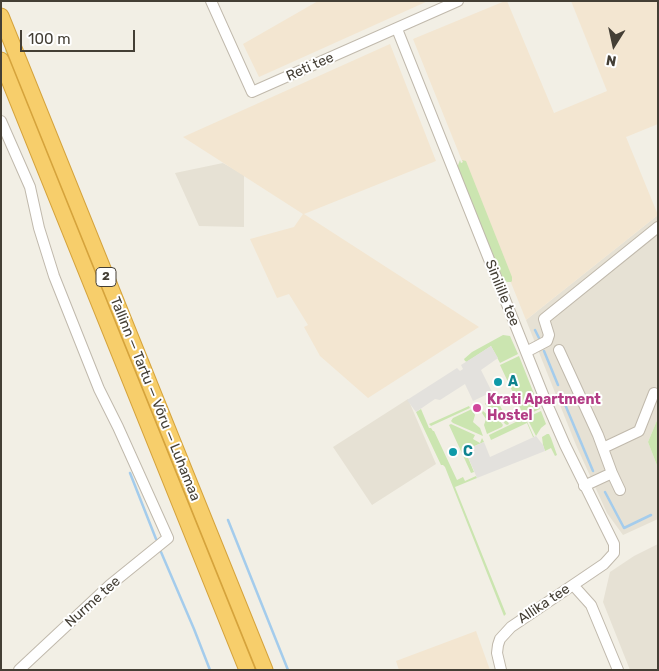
<!DOCTYPE html>
<meta charset="utf-8">
<style>
body{margin:0}
#map{position:relative;width:659px;height:671px;overflow:hidden;background:#f2efe5;font-family:Rubik,sans-serif}
canvas{display:block}
.frame{position:absolute;inset:0;border:2px solid #443f35;pointer-events:none}
.north{position:absolute;left:589px;top:20px;width:50px;height:50px;-webkit-text-stroke:4px #fff;paint-order:stroke;rotate:190deg;font-size:14px;font-weight:700;line-height:20px;text-align:center;color:#443f35}
.north::after{content:'';display:block;margin:auto;width:18px;height:22px;background:#443f35;clip-path:polygon(50% 0,100% 100%,50% 72%,0 100%)}
.scale{position:absolute;left:20px;top:30px;width:115px;height:22px;box-sizing:border-box;border:2px solid #443f35;border-top:0;padding-left:6px;font-size:15px;line-height:18px;white-space:nowrap;color:#443f35;-webkit-text-stroke:4px #fff;paint-order:stroke}
</style>
<div id="map">
<canvas width="659" height="671"></canvas>
<div class="frame"></div>
<div class="north">N</div>
<div class="scale">100 m</div>
</div>
<script>
const ctx = document.querySelector('canvas').getContext('2d');
ctx.lineJoin = 'round';
function paint(path, color) { ctx.fillStyle = color; ctx.fill(path, 'evenodd'); }
const poly = rows => new Path2D(rows.map(r => 'M' + r).join(''));
function strokePath(path, color, width, dash) { ctx.strokeStyle = color; ctx.lineWidth = width; ctx.lineCap = dash ? 'butt' : 'round'; ctx.setLineDash(dash || []); ctx.stroke(path); }
function drawText(font, color, halo, rows, align = 'center') {
  ctx.font = font + ' Rubik,sans-serif'; ctx.lineWidth = 4; ctx.setLineDash([]); ctx.textBaseline = 'middle'; ctx.strokeStyle = halo; ctx.fillStyle = color; for (const [text, x, y, turn = 0] of rows) {
    ctx.save(); ctx.translate(x, y); ctx.rotate((+turn || 0) * Math.PI / 180); ctx.textAlign = isNaN(turn) ? turn : align; if (halo) ctx.strokeText(text, 0, 0); ctx.fillText(text, 0, 0); ctx.restore();
  }
}
const residential = poly([
 [223,163,244,175,244,227,199,226,175,173],
 [658,215,658,418,648,442,658,468,658,519,623,535,607,513,576,445,526,320],
 [408,399,436,464,372,505,333,447],
 [658,544,658,670,630,670,603,602,610,572,634,556]
]);
const commercial = poly([
 [318,1,428,1,259,77,243,44],
 [505,1,507,1,554,113,607,91,571,1,658,1,658,124,626,137,658,215,526,320,413,39],
 [390,44,436,161,304,214,479,327,368,398,320,356,304,327,308,325,289,294,277,298,250,239,294,227,303,214,183,137],
 [476,631,490,670,399,670,396,661]
]);
const green = poly([
 [6,45,205,539,204,546,5,51],
 [460,160,461,163,463,162,462,160,466,161,512,277,512,281,511,282,507,282,502,278,457,168],
 [503,335,510,336,518,354,500,363,491,346,467,362,465,361,464,359,472,352],
 [519,356,540,409,524,416,500,365],
 [494,393,508,422,509,424,507,425,505,424,498,415,485,404],
 [469,406,470,408,431,426,429,424],
 [421,409,429,428,431,428,433,431,434,431,457,480,463,477,465,481,476,476,477,478,455,487,506,614,504,616,445,467,443,465,441,465,416,412],
 [472,409,475,415,473,422,480,428,483,436,453,423,451,421,453,418],
 [483,411,490,417,493,413,494,414,503,425,502,427,487,434,484,425,486,419,482,413],
 [541,411,546,424,541,428,536,436,527,418,528,417],
 [524,418,526,419,534,437,533,437,527,423,491,440,489,435],
 [658,418,658,468,648,442],
 [451,424,475,435,473,439,480,443,482,438,484,442,465,450,474,472,471,473,449,425],
 [547,434,549,434,551,438,557,455,555,456,551,448,545,451,543,445,542,437]
]);
const parking = poly([
 [491,346,498,358,481,370,492,392,473,401,465,384,440,400,435,399,416,412,407,400,457,368,460,371,463,369,461,365],
 [536,436,543,445,545,451,477,478,465,450,484,442,490,457]
]);
const stream = poly([
 [535,330,539,338],
 [544,351,558,385],
 [564,402,593,471],
 [130,473,156,539],
 [605,492,624,528,651,515],
 [228,520,288,670],
 [161,552,194,629,210,670]
]);
const minor = poly([
 [211,1,252,92,458,1],
 [397,29,544,397,565,445,614,544,614,553,604,564,511,627,500,639,498,645,497,653,501,670],
 [1,121,30,187,39,228,54,276,99,389,118,427,168,538,110,585,19,670],
 [559,350,598,435,612,473],
 [526,352,547,341,549,335,544,319,658,227],
 [603,448,639,431,654,393],
 [584,486,612,473,620,490],
 [573,585,591,605,618,670]
]);
const highway = poly([
 [1,16,265,670],
 [1,60,247,670]
]);
const markers = [
 [498,382,5,"#0f9aa8"],
 [477,408,5,"#d1479c"],
 [453,452,5,"#0f9aa8"]
];
const shields = [
 [106,277,20]
];
const shieldNames = [
 ["2",106,277]
];
const streetNames = [
 ["Reti tee",310,67,-24],
 ["Sinilille tee",502,293,68],
 ["Tallinn — Tartu — Võru — Luhamaa",155,399,68],
 ["Nurme tee",93,602,-42],
 ["Allika tee",544,604,-34]
];
const cultureNames = [
 ["A",508,382],
 ["C",463,452]
];
const hotelNames = [
 ["Krati Apartment",487,400],
 ["Hostel",487,416]
];
paint(residential, '#e6e1d4');
paint(commercial, '#f3e6d1');
paint(green, '#cbe5b0');
paint(parking, '#e3e1dd');
strokePath(stream, '#a4ccec', 2.5);
strokePath(minor, '#c0b9ac', 12);
strokePath(highway, '#d5a33c', 17);
strokePath(minor, '#fff', 10);
strokePath(highway, '#f7ce6b', 15);
for (const [x, y, r, color] of markers) { const dot = new Path2D(); dot.arc(x, y, r, 0, 2 * Math.PI); ctx.fillStyle = color; ctx.fill(dot); strokePath(dot, '#fff', 2); }
for (const [x, y, w] of shields) { const box = new Path2D(); box.roundRect(x - w / 2, y - 9.5, w, 19, 4); ctx.fillStyle = '#fff'; ctx.fill(box); strokePath(box, '#443f35', 1); }
drawText('bold 12px', '#443f35', null, shieldNames);
drawText('14px', '#443f35', '#fff', streetNames);
drawText('bold 14px', '#0d838f', '#fff', cultureNames, 'left');
drawText('bold 14px', '#b23c85', '#fff', hotelNames, 'left');
</script>
